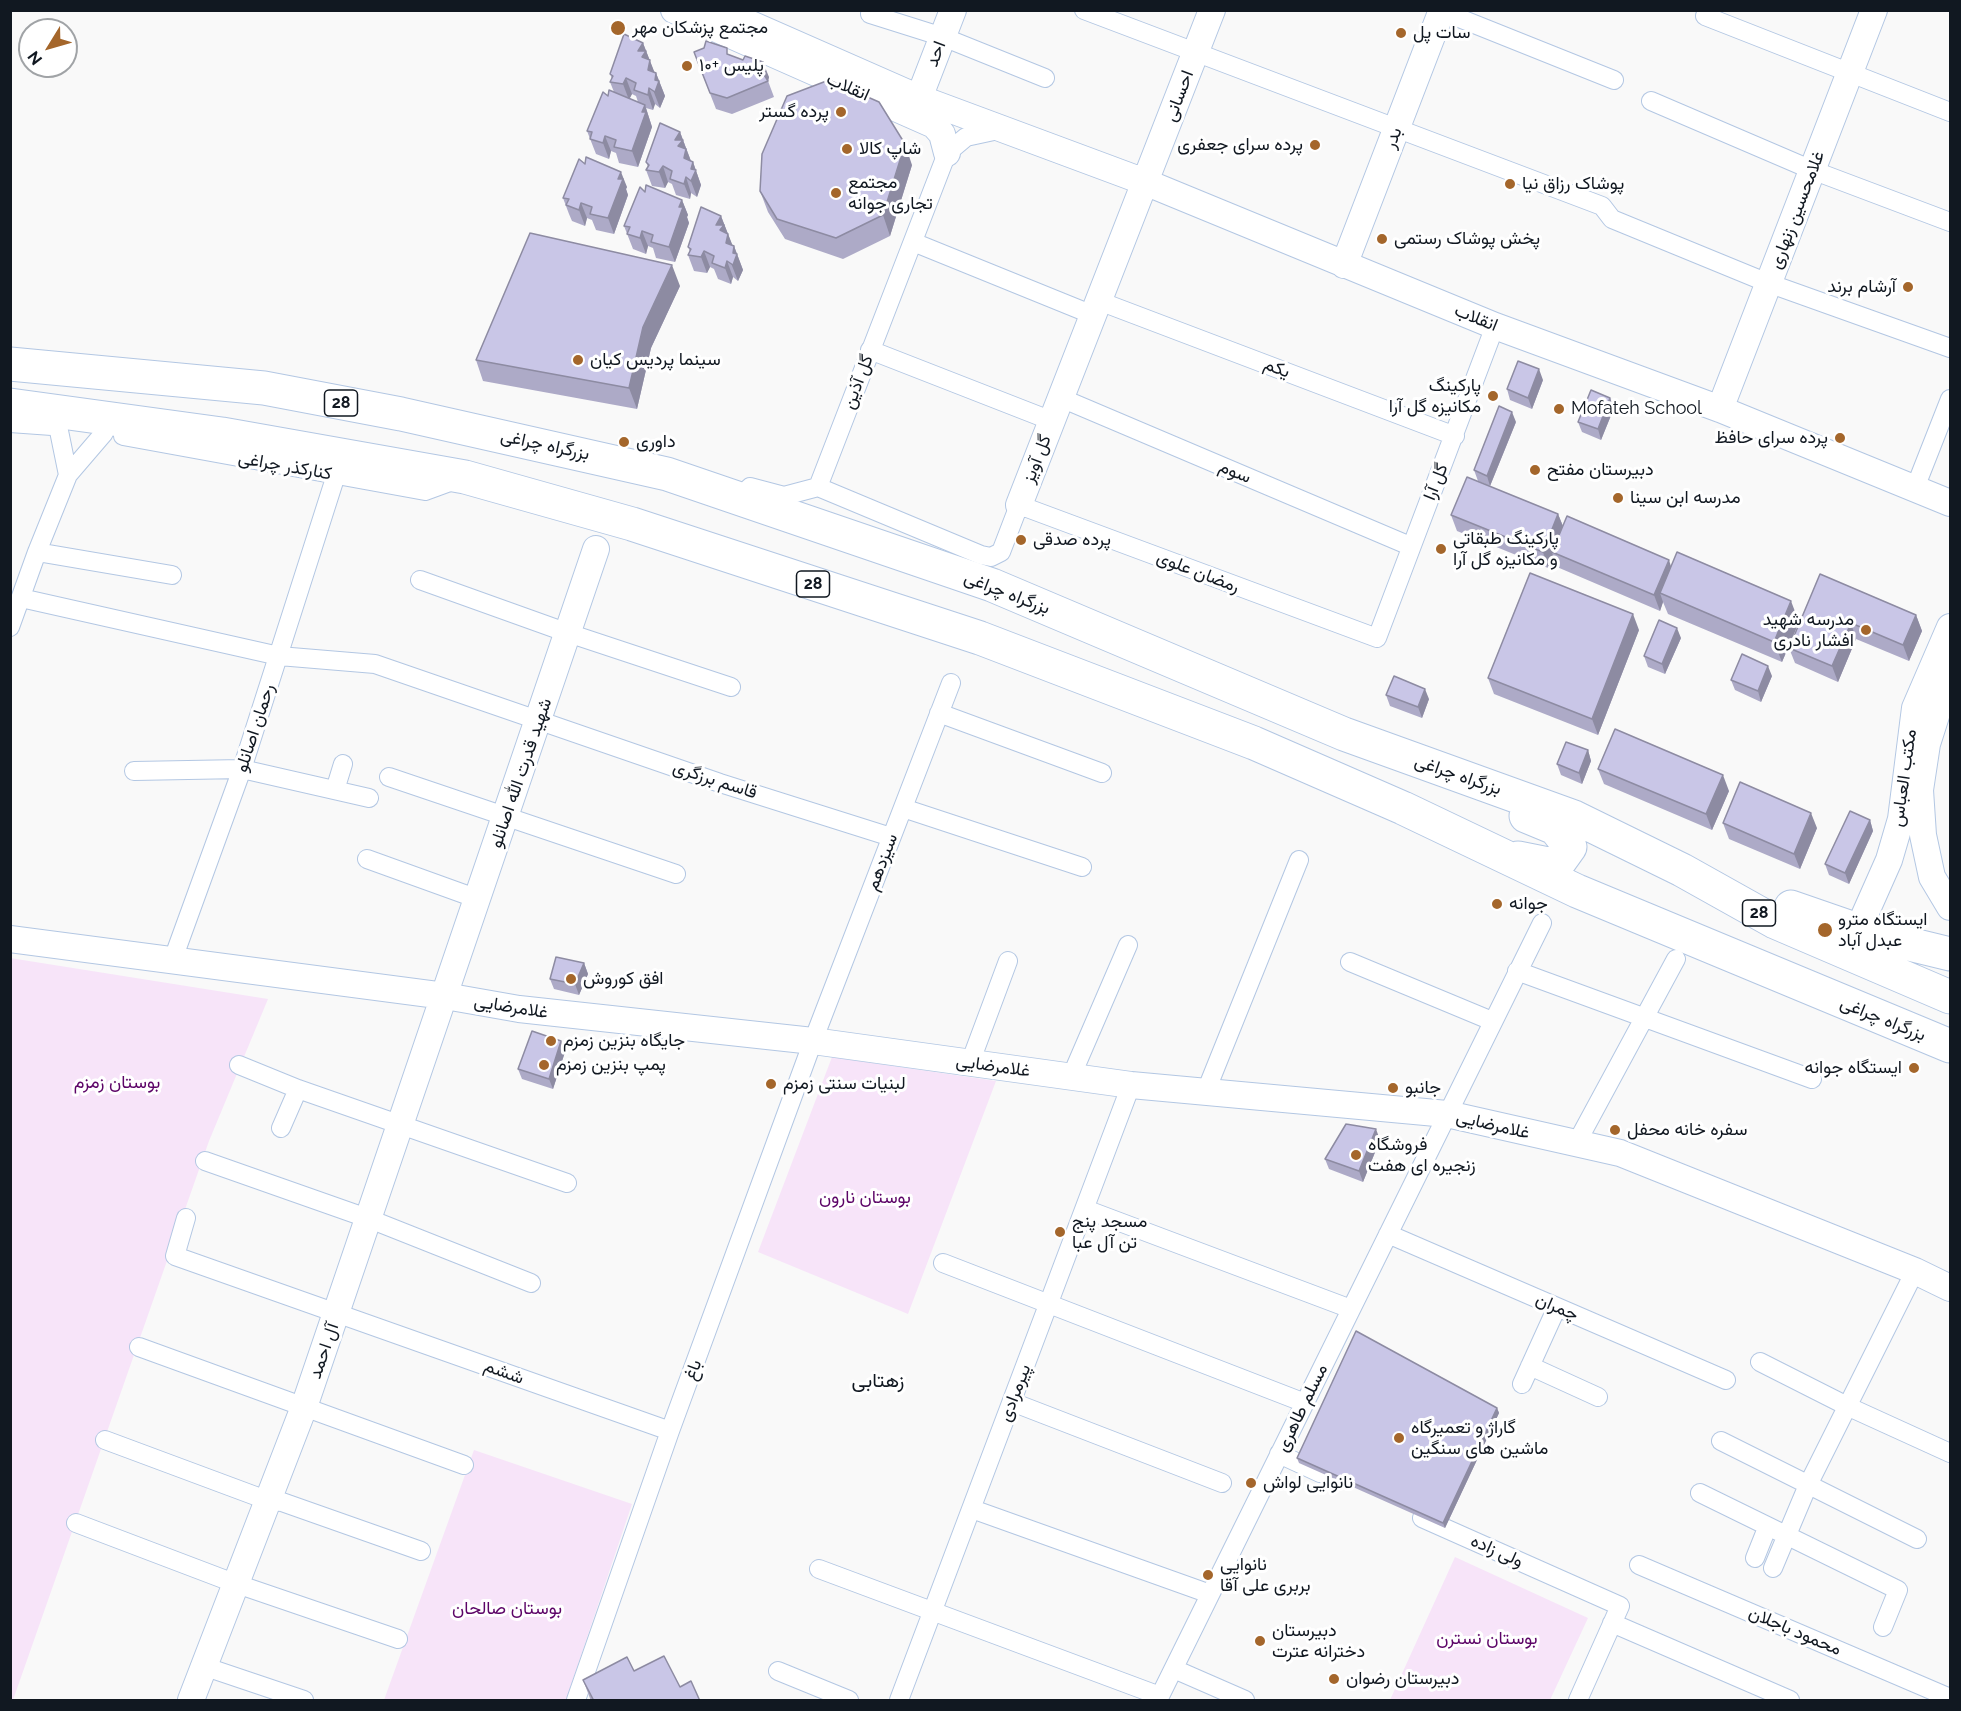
<!DOCTYPE html>
<meta charset="utf-8">
<style>
body{margin:0}
#map{position:relative;width:1961px;height:1711px;overflow:hidden;background:#f9f9f9;font-family:Raleway,sans-serif}
canvas{display:block}
.frame{position:absolute;inset:0;border:12px solid #111821;pointer-events:none}
.north{position:absolute;left:18px;top:18px;width:60px;height:60px;box-sizing:border-box;background:#fff;border:2px solid #a0a3a6;border-radius:50%;rotate:233deg;font-size:16px;font-weight:700;line-height:24px;text-align:center;color:#111821}
.north::after{content:'';display:block;margin:auto;width:21px;height:27px;background:#a4662b;clip-path:polygon(50% 0,100% 100%,50% 72%,0 100%)}
</style>
<div id="map">
<canvas width="1961" height="1711"></canvas>
<div class="frame"></div>
<div class="north">N</div>
</div>
<script>
const ctx = document.querySelector('canvas').getContext('2d');
ctx.lineJoin = 'round';
function paint(path, color) { ctx.fillStyle = color; ctx.fill(path, 'evenodd'); }
const poly = rows => new Path2D(rows.map(r => 'M' + r).join(''));
function strokePath(path, color, width, dash) { ctx.strokeStyle = color; ctx.lineWidth = width; ctx.lineCap = dash ? 'butt' : 'round'; ctx.setLineDash(dash || []); ctx.stroke(path); }
function drawText(font, color, halo, rows, align = 'center') {
  ctx.font = font + ' Raleway,Vazirmatn,sans-serif'; ctx.lineWidth = 6; ctx.setLineDash([]); ctx.textBaseline = 'middle'; ctx.strokeStyle = halo; ctx.fillStyle = color; for (const [text, x, y, turn = 0] of rows) {
    ctx.save(); ctx.translate(x, y); ctx.rotate((+turn || 0) * Math.PI / 180); ctx.textAlign = isNaN(turn) ? turn : align; if (halo) ctx.strokeText(text, 0, 0); ctx.fillText(text, 0, 0); ctx.restore();
  }
}
const green = poly([
 [10,958,268,999,209,1141,13,1700,10,1700],
 [832,1057,996,1081,908,1314,758,1252],
 [474,1450,632,1504,566,1700,384,1700],
 [1455,1557,1588,1618,1550,1700,1390,1700]
]);
const street = poly([
 [1084,10,1602,206,1612,219,1768,283,1950,348],
 [1439,10,1614,80],
 [870,14,943,37,1045,78],
 [1705,16,1950,112],
 [1651,101,1812,170,1950,222],
 [913,242,1093,315],
 [1099,301,1455,436],
 [870,350,1052,421],
 [1061,398,1410,546],
 [10,423,52,426],
 [58,426,68,475],
 [123,436,425,491,455,480],
 [750,487,784,496,818,487],
 [818,487,981,555,991,557,1001,552,1019,505,1377,638,1495,326],
 [818,487,947,153,966,137,1003,129],
 [1915,488,1950,399],
 [37,552,172,575],
 [420,580,568,633,731,687],
 [21,598,279,656,375,664,720,783,891,837],
 [10,627,37,552,68,475,104,433],
 [939,713,1102,773],
 [134,771,242,769,369,798],
 [389,777,676,874],
 [335,790,343,764],
 [903,808,1082,867],
 [367,859,478,899],
 [173,959,242,769,336,475],
 [1350,962,1492,1021],
 [1517,971,1812,1079],
 [970,1063,1008,961],
 [239,1065,298,1089,567,1183],
 [1071,1077,1128,945],
 [1206,1091,1299,860],
 [281,1128,298,1089],
 [1576,1144,1676,959],
 [205,1161,367,1218,531,1283],
 [1085,1209,1351,1309],
 [186,1218,175,1256,670,1431],
 [1388,1234,1726,1380],
 [943,1263,1305,1403],
 [139,1347,464,1465],
 [1760,1362,1849,1407,1950,1453],
 [1530,1366,1598,1397],
 [1522,1384,1557,1307],
 [1012,1402,1222,1483],
 [105,1440,269,1501,282,1502,421,1551],
 [1721,1441,1917,1539],
 [1279,1454,1320,1473],
 [1700,1493,1898,1590,1883,1627],
 [972,1509,1210,1594],
 [1422,1518,1620,1606,1578,1700],
 [76,1523,234,1583,398,1639],
 [1755,1558,1767,1528],
 [1639,1565,1950,1698],
 [1773,1568,1808,1485,1915,1271],
 [819,1569,1160,1696],
 [1612,1623,1790,1700],
 [203,1666,304,1700],
 [1174,1669,1245,1700],
 [778,1671,849,1700],
 [576,1700,670,1431,813,1041,951,683],
 [899,1700,1131,1085],
 [1158,1700,1542,923]
]);
const secondary = poly([
 [674,10,934,125,942,134,947,153],
 [719,10,919,98,1145,182,1495,326,1720,409,1950,503],
 [919,98,953,10],
 [1344,265,1442,10],
 [1720,409,1874,10],
 [1019,505,1212,10],
 [1950,672,1927,744,1920,790,1923,835,1932,877,1950,907],
 [1858,930,1889,860,1901,819,1915,708,1950,627],
 [10,939,445,996,519,1009,813,1041,1131,1085,1447,1114,1620,1153,1915,1271,1950,1288],
 [191,1700,304,1407,596,549]
]);
const highway = poly([
 [10,364,264,388,401,414,667,474,992,585,1344,734,1574,817,1682,870,1775,922,1950,997],
 [10,405,222,434,465,477,632,524,980,638,1254,743,1403,808,1577,891,1950,1046],
 [1518,858,1548,864,1560,861,1570,847,1555,828,1526,816],
 [1791,907,1872,935,1950,954]
]);
const wall = poly([
 [643,43,654,72,656,73,665,96,660,108,655,104,653,110,646,108,652,127,638,167,619,163,616,153,611,151,609,159,596,154,587,131,608,96,614,92,610,82,612,79,610,74],
 [632,94,636,96,638,102,629,98],
 [729,55,769,77,768,81,774,97,732,114,716,109,700,68],
 [680,132,691,161,693,162,701,185,697,197,691,193,690,199,676,195,672,184,668,182,665,188,652,186,646,170,648,167,646,162],
 [585,164,627,187,626,189,628,195,614,234,596,230,592,220,587,218,585,226,572,221,569,214,563,198],
 [912,165,890,236,843,259,785,239,768,212,760,191],
 [645,192,682,200,688,215,687,217,689,223,675,262,656,258,653,248,648,246,646,254,633,249,624,226],
 [721,216,732,245,734,246,743,270,738,281,733,277,731,284,718,279,714,269,710,267,707,273,694,271,688,255,690,252,688,247],
 [680,286,651,348,637,409,483,381,476,360],
 [1543,380,1532,409,1510,400,1507,389],
 [1610,398,1614,408,1601,440,1582,432,1578,422],
 [1516,422,1490,486,1478,481,1474,470],
 [1558,514,1563,526,1671,566,1799,622,1782,662,1668,614,1663,602,1660,611,1557,567,1553,556,1548,568,1457,531,1451,515],
 [1820,574,1916,615,1922,631,1909,661,1856,639,1838,682,1795,663,1789,648],
 [1639,630,1598,735,1494,694,1488,678],
 [1681,638,1665,674,1648,667,1644,656],
 [1772,676,1761,702,1735,690,1731,680],
 [1386,695,1429,699,1422,718,1390,706],
 [1588,750,1591,761,1582,784,1561,775,1557,764],
 [1598,769,1729,791,1712,830,1604,784],
 [1870,820,1873,831,1849,884,1829,875,1825,864],
 [1723,823,1817,828,1800,869,1729,839],
 [584,963,588,974,579,995,554,989,550,979],
 [565,1052,553,1089,522,1079,518,1069],
 [1380,1140,1363,1182,1329,1169,1325,1159],
 [1497,1408,1499,1413,1445,1528,1299,1463,1297,1458],
 [634,1671,680,1687,700,1701,591,1701,583,1680]
]);
const shadedWall = poly([
 [643,43,656,76,656,73,665,96,660,108,638,51],
 [763,62,769,77,768,81,761,70],
 [626,78,632,94,629,100,623,84],
 [649,88,655,104,653,110,648,95],
 [645,105,652,127,638,167,632,151,642,112],
 [680,132,692,164,693,162,701,185,697,197,675,140],
 [605,136,611,151,609,159,603,143],
 [905,144,912,165,890,236,883,215],
 [663,166,668,182,665,188,659,172],
 [621,172,627,187,626,189,628,195,614,234,608,218,618,179],
 [686,177,691,193,690,199,684,184],
 [682,200,688,215,687,217,689,223,675,262,669,247,679,207],
 [581,203,587,218,585,226,579,210],
 [721,216,734,249,734,246,743,270,738,281,716,225],
 [642,231,648,246,646,254,640,238],
 [704,251,710,267,707,273,701,257],
 [727,261,733,277,731,284,725,268],
 [672,265,680,286,651,348,637,409,629,388,643,327],
 [1539,369,1543,380,1532,409,1528,398],
 [1610,398,1614,408,1601,440,1598,429],
 [1512,412,1516,422,1490,486,1487,476],
 [1558,514,1564,529,1552,552,1553,556,1548,568,1543,552],
 [1669,560,1674,576,1660,593,1663,602,1660,611,1654,595],
 [1791,601,1799,622,1782,662,1774,642],
 [1633,614,1639,630,1598,735,1592,719],
 [1916,615,1922,631,1909,661,1903,645],
 [1851,623,1856,639,1838,682,1832,666],
 [1677,628,1681,638,1665,674,1662,664],
 [1768,666,1772,676,1761,702,1758,691],
 [1425,689,1429,699,1422,718,1418,707],
 [1588,750,1591,761,1582,784,1579,773],
 [1723,775,1729,791,1712,830,1706,814],
 [1811,813,1817,828,1800,869,1794,854],
 [1870,820,1873,831,1849,884,1845,873],
 [584,963,588,974,579,995,575,984],
 [561,1041,565,1052,553,1089,549,1079],
 [1376,1129,1380,1140,1363,1182,1359,1171],
 [1497,1408,1499,1413,1445,1528,1443,1523]
]);
const building = poly([
 [624,34,643,43,638,51,646,51,642,57,650,60,648,70,656,73,655,80,659,81,655,92,649,88,648,95,634,90,636,83,626,78,623,84,610,82,613,76,610,74,624,34],
 [706,41,727,48,727,54,743,60,745,56,763,62,761,70,768,81,727,98,710,93,694,52,704,48,706,41],
 [829,80,879,102,905,144,883,215,836,238,777,219,760,191,762,154,787,96,829,80],
 [609,90,645,105,642,112,646,112,632,151,614,147,616,140,605,136,603,143,590,139,592,132,587,131,603,92,608,96,609,90],
 [660,123,680,132,675,140,683,140,678,146,686,149,684,158,693,162,691,169,696,170,691,181,686,177,684,184,670,179,672,171,663,166,659,172,646,170,649,165,646,162,660,123],
 [586,157,621,172,618,179,623,179,608,218,590,214,592,207,581,203,579,210,566,205,569,199,563,198,579,159,585,164,586,157],
 [646,185,682,200,679,207,683,207,669,247,651,242,653,235,642,231,640,238,627,234,630,227,624,226,640,187,645,192,646,185],
 [701,207,721,216,716,225,724,225,720,230,728,234,726,243,734,246,733,253,737,254,733,265,727,261,725,268,712,263,714,256,704,251,701,257,688,255,691,249,688,247,701,207],
 [530,233,672,265,643,327,629,388,476,360,530,233],
 [1518,361,1539,369,1528,398,1507,389,1518,361],
 [1591,390,1610,398,1598,429,1578,422,1591,390],
 [1499,406,1512,412,1487,476,1474,470,1499,406],
 [1467,477,1558,514,1543,552,1451,515,1467,477],
 [1567,516,1669,560,1654,595,1552,552,1567,516],
 [1677,552,1791,601,1774,642,1660,593,1677,552],
 [1530,573,1633,614,1592,719,1488,678,1530,573],
 [1820,574,1916,615,1903,645,1851,623,1832,666,1789,648,1820,574],
 [1659,620,1677,628,1662,664,1644,656,1659,620],
 [1742,654,1768,666,1758,691,1731,680,1742,654],
 [1394,676,1425,689,1418,707,1386,695,1394,676],
 [1615,729,1723,775,1706,814,1598,769,1615,729],
 [1566,742,1588,750,1579,773,1557,764,1566,742],
 [1740,782,1811,813,1794,854,1723,823,1740,782],
 [1850,811,1870,820,1845,873,1825,864,1850,811],
 [556,957,584,963,575,984,550,979,556,957],
 [532,1031,561,1041,549,1079,518,1069,532,1031],
 [1346,1124,1376,1129,1359,1171,1325,1159,1346,1124],
 [1356,1331,1497,1408,1443,1523,1297,1458,1356,1331],
 [664,1656,680,1687,691,1681,700,1701,594,1701,583,1680,627,1657,634,1671,664,1656]
]);
const markers = [
 [618,28,8,"#a4662b"],
 [1401,33,6,"#a4662b"],
 [687,66,6,"#a4662b"],
 [841,112,6,"#a4662b"],
 [1315,145,6,"#a4662b"],
 [847,149,6,"#a4662b"],
 [1510,184,6,"#a4662b"],
 [836,193,6,"#a4662b"],
 [1382,239,6,"#a4662b"],
 [1908,287,6,"#a4662b"],
 [578,360,6,"#a4662b"],
 [1493,396,6,"#a4662b"],
 [1559,409,6,"#a4662b"],
 [1840,438,6,"#a4662b"],
 [624,442,6,"#a4662b"],
 [1535,470,6,"#a4662b"],
 [1618,498,6,"#a4662b"],
 [1021,540,6,"#a4662b"],
 [1441,549,6,"#a4662b"],
 [1866,630,6,"#a4662b"],
 [1497,904,6,"#a4662b"],
 [1825,930,8,"#a4662b"],
 [571,979,6,"#a4662b"],
 [551,1041,6,"#a4662b"],
 [544,1065,6,"#a4662b"],
 [1914,1068,6,"#a4662b"],
 [771,1084,6,"#a4662b"],
 [1393,1088,6,"#a4662b"],
 [1615,1130,6,"#a4662b"],
 [1356,1155,6,"#a4662b"],
 [1060,1232,6,"#a4662b"],
 [1399,1438,6,"#a4662b"],
 [1251,1483,6,"#a4662b"],
 [1208,1575,6,"#a4662b"],
 [1260,1641,6,"#a4662b"],
 [1334,1679,6,"#a4662b"]
];
const shields = [
 [341,403,33],
 [813,584,33],
 [1759,913,33]
];
const shieldNames = [
 ["28",341,403],
 ["28",813,584],
 ["28",1759,913]
];
const poiNames = [
 ["مجتمع پزشکان مهر",632,28],
 ["سات پل",1413,33],
 ["پلیس +۱۰",699,66],
 ["پرده گستر",829,112,"right"],
 ["پرده سرای جعفری",1303,145,"right"],
 ["شاپ کالا",859,149],
 ["مجتمع",848,183],
 ["تجاری جوانه",848,204],
 ["پوشاک رزاق نیا",1522,184],
 ["پخش پوشاک رستمی",1394,239],
 ["آرشام برند",1896,287,"right"],
 ["سینما پردیس کیان",590,360],
 ["پارکینگ",1481,386,"right"],
 ["مکانیزه گل آرا",1481,407,"right"],
 ["Mofateh School",1571,409],
 ["پرده سرای حافظ",1828,438,"right"],
 ["داوری",636,442],
 ["دبیرستان مفتح",1547,470],
 ["مدرسه ابن سینا",1630,498],
 ["پارکینگ طبقاتی",1453,539],
 ["و مکانیزه گل آرا",1453,560],
 ["پرده صدقی",1033,540],
 ["مدرسه شهید",1854,620,"right"],
 ["افشار نادری",1854,641,"right"],
 ["جوانه",1509,904],
 ["ایستگاه مترو",1838,920],
 ["عبدل آباد",1838,941],
 ["افق کوروش",583,979],
 ["جایگاه بنزین زمزم",563,1041],
 ["پمپ بنزین زمزم",556,1065],
 ["ایستگاه جوانه",1902,1068,"right"],
 ["لبنیات سنتی زمزم",783,1084],
 ["جانبو",1405,1088],
 ["سفره خانه محفل",1627,1130],
 ["فروشگاه",1368,1145],
 ["زنجیره ای هفت",1368,1166],
 ["مسجد پنج",1072,1222],
 ["تن آل عبا",1072,1243],
 ["گاراژ و تعمیرگاه",1411,1428],
 ["ماشین های سنگین",1411,1449],
 ["نانوایی لواش",1263,1483],
 ["نانوایی",1220,1565],
 ["بربری علی آقا",1220,1586],
 ["دبیرستان",1272,1631],
 ["دخترانه عترت",1272,1652],
 ["دبیرستان رضوان",1346,1679]
];
const streetNames = [
 ["احد",936,54,-69],
 ["انقلاب",848,87,24],
 ["احسانی",1179,96,-69],
 ["بدر",1393,138,-69],
 ["غلامحسین زنهاری",1797,210,-69],
 ["انقلاب",1476,318,22],
 ["یکم",1277,368,21],
 ["گل آذین",858,382,-69],
 ["بزرگراه چراغی",545,445,12],
 ["گل آویز",1037,459,-69],
 ["کنارکذر چراغی",285,466,10],
 ["سوم",1235,472,23],
 ["گل آرا",1436,482,-68],
 ["رمضان علوی",1198,572,21],
 ["بزرگراه چراغی",1007,593,21],
 ["رحمان اصانلو",255,728,-72],
 ["شهید قدرت الله اصانلو",521,773,-71],
 ["بزرگراه چراغی",1458,775,19],
 ["مکتب العباس",1904,778,-82],
 ["قاسم برزگری",715,780,18],
 ["سیزدهم",882,862,-69],
 ["غلامرضایی",511,1007,9],
 ["بزرگراه چراغی",1883,1019,22],
 ["غلامرضایی",993,1066,8],
 ["غلامرضایی",1493,1125,13],
 ["چمران",1557,1307,23],
 ["آل احمد",324,1351,-71],
 ["باغ",693,1370,-70],
 ["ششم",504,1372,20],
 ["پیرمرادی",1015,1393,-69],
 ["مسلم طاهری",1302,1408,-64],
 ["ولی زاده",1497,1551,24],
 ["محمود باجلان",1795,1631,23]
];
const parkNames = [
 ["بوستان زمزم",117,1083],
 ["بوستان نارون",865,1198],
 ["بوستان صالحان",507,1609],
 ["بوستان نسترن",1487,1639]
];
const neighbourhoodNames = [
 ["زهتابی",878,1381]
];
paint(green, '#f7e4f9');
strokePath(street, '#b3c7e3', 20);
strokePath(secondary, '#b3c7e3', 28);
strokePath(highway, '#b3c7e3', 35);
strokePath(street, '#fff', 18);
strokePath(secondary, '#fff', 26);
strokePath(highway, '#fff', 33);
paint(wall, '#adaac7');
paint(shadedWall, '#8d8ba2');
paint(building, '#c9c6e7');
strokePath(building, '#8d8ba2', 1.5);
for (const [x, y, r, color] of markers) { const dot = new Path2D(); dot.arc(x, y, r, 0, 2 * Math.PI); ctx.fillStyle = color; ctx.fill(dot); strokePath(dot, '#fff', 2); }
for (const [x, y, w] of shields) { const box = new Path2D(); box.roundRect(x - w / 2, y - 13, w, 26, 4.5); ctx.fillStyle = '#fff'; ctx.fill(box); strokePath(box, '#111821', 1.5); }
drawText('bold 16px', '#111821', null, shieldNames);
drawText('18px', '#111821', '#fff', poiNames, 'left');
drawText('18px', '#111821', '#fff', streetNames);
drawText('18px', '#5c0467', '#fff', parkNames);
drawText('20px', '#111821', '#fff', neighbourhoodNames);
</script>
